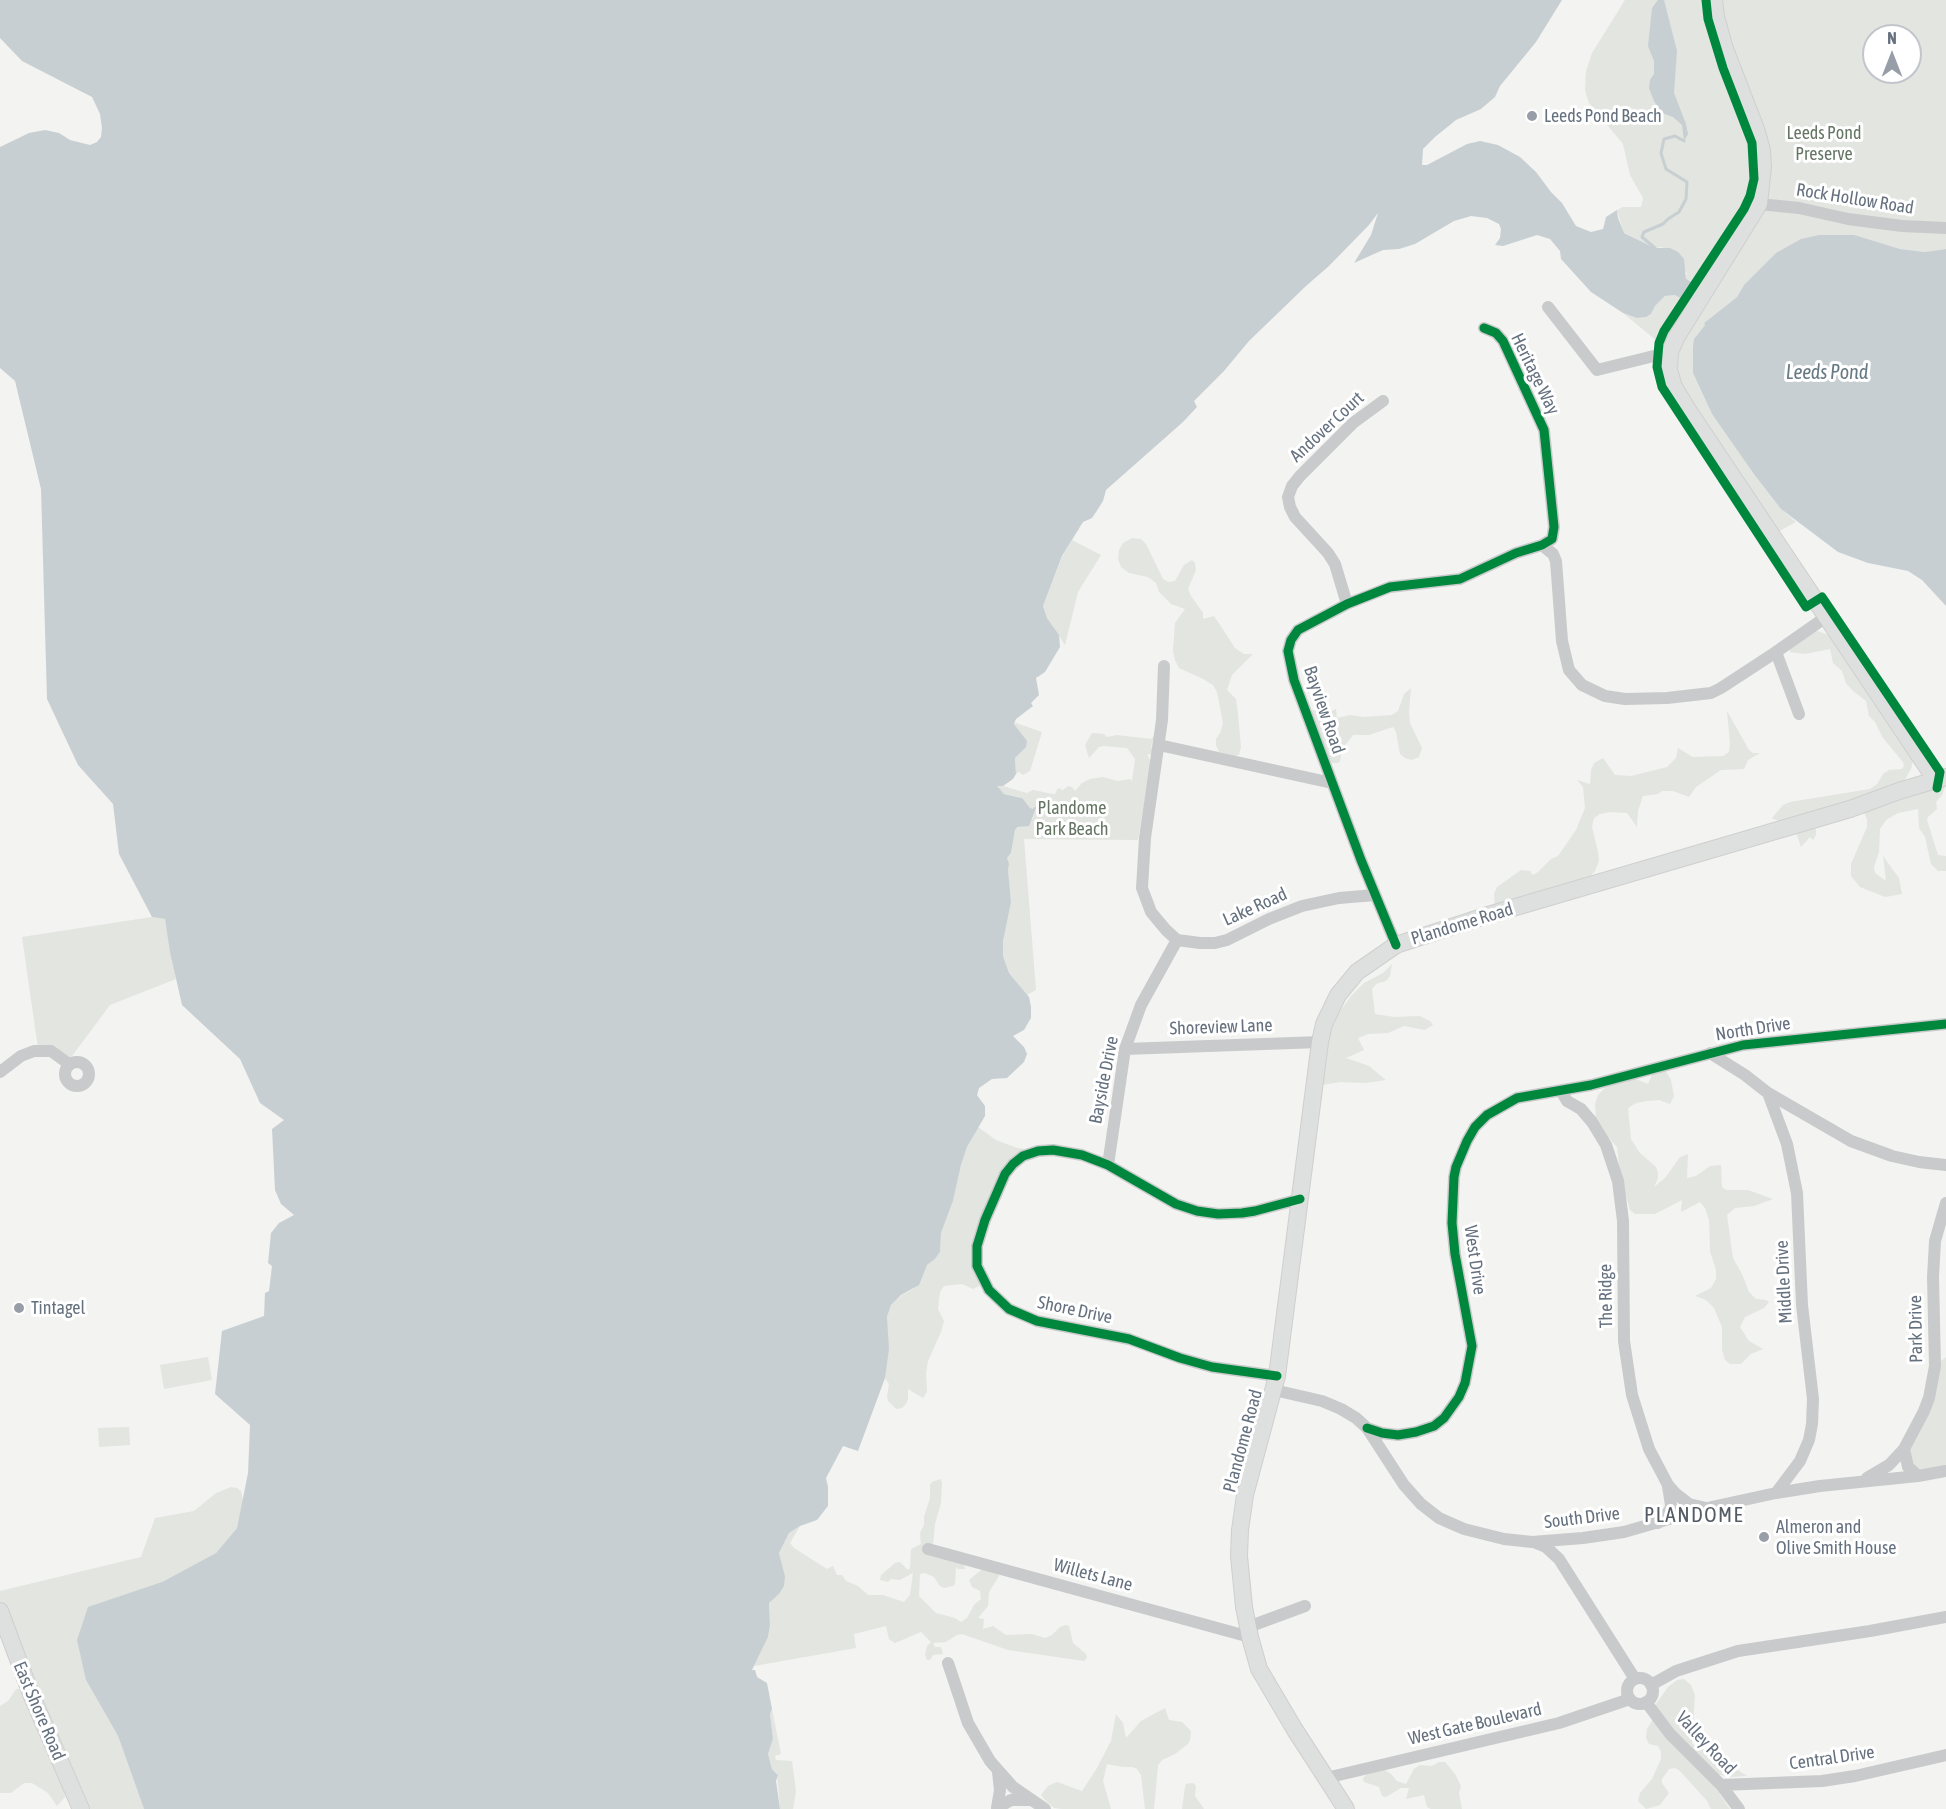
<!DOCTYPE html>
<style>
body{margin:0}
#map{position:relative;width:1946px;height:1809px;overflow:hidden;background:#f3f3f1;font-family:"Asap Condensed",sans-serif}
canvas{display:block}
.north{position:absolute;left:1862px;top:24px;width:60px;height:60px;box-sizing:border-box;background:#fff;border:2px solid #c2c6cc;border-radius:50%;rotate:0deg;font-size:16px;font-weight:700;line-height:24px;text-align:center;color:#66717f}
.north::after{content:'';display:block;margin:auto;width:21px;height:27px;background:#979ea7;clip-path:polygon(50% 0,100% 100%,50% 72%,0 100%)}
</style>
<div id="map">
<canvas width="1946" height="1809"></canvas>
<div class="north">N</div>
</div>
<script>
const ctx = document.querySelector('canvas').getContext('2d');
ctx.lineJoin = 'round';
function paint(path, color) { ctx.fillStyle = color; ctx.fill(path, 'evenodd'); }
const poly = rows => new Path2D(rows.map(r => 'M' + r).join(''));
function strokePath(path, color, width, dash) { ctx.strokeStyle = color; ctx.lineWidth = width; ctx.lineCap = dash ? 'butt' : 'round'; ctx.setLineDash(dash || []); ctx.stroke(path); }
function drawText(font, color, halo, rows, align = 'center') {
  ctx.font = font + ' "Asap Condensed",sans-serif'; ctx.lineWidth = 6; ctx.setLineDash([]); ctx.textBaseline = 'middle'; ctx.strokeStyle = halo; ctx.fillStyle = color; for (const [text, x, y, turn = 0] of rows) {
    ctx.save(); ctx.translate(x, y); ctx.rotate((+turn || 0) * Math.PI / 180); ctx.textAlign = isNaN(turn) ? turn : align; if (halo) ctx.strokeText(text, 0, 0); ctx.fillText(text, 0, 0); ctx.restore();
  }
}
const green = poly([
 [1625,0,1946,0,1946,249,1925,252,1900,249,1880,244,1776,253,1744,285,1737,297,1704,323,1705,325,1697,335,1693,347,1693,373,1712,414,1781,509,1796,522,1772,535,1688,411,1669,351,1623,313,1637,318,1646,317,1651,314,1655,306,1665,296,1675,295,1682,299,1687,273,1662,247,1655,248,1623,232,1617,210,1623,207,1641,207,1643,198,1630,175,1623,144,1589,103,1585,90,1586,71,1592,53],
 [1874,36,1910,36,1910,72,1874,72],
 [1132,538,1141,539,1146,544,1163,579,1168,582,1175,581,1184,565,1192,560,1195,563,1196,570,1188,589,1191,596,1203,613,1203,619,1214,616,1235,648,1244,654,1253,654,1232,675,1227,690,1236,699,1238,714,1241,747,1239,755,1234,756,1219,752,1216,745,1216,739,1220,733,1223,723,1217,692,1213,685,1203,679,1179,668,1175,660,1173,651,1175,623,1185,609,1171,604,1159,592,1156,583,1148,577,1129,573,1121,567,1118,559,1119,550,1123,543],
 [1072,540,1101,555,1078,592,1065,645,1047,618,1043,606,1062,557],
 [1815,630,1836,638,1913,761,1911,769,1902,785,1945,787,1942,795,1936,802,1937,809,1928,817,1927,820,1938,855,1946,856,1946,871,1938,871,1931,864,1925,837,1919,828,1918,809,1898,813,1886,820,1880,829,1879,852,1874,867,1875,873,1886,881,1883,856,1899,878,1902,894,1885,897,1860,887,1851,876,1851,864,1867,827,1867,819,1864,812,1812,826,1816,830,1816,835,1813,840,1810,837,1801,847,1797,835,1787,825,1772,818,1783,805,1790,802,1870,789,1877,784,1883,774,1889,770,1902,769,1904,766,1903,762,1883,738,1875,722,1869,716,1866,701,1852,690,1846,683,1842,671,1833,663,1830,649,1805,654,1790,652,1790,648],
 [1411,688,1409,711,1410,723,1422,748,1419,757,1412,760,1405,758,1400,754,1396,732,1393,727,1369,735,1353,735,1343,748,1340,761,1338,763,1332,763,1328,759,1312,715,1312,710,1319,712,1325,717,1329,712,1336,709,1337,718,1350,715,1364,717,1392,715,1398,711,1404,694],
 [1727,711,1749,750,1753,753,1760,753,1748,760,1744,769,1721,770,1696,787,1689,797,1673,791,1662,791,1658,794,1643,796,1638,811,1637,827,1627,813,1610,812,1600,814,1594,818,1592,827,1598,852,1599,861,1595,871,1587,880,1551,887,1544,892,1495,906,1494,894,1497,887,1521,870,1530,871,1533,875,1538,872,1551,859,1558,856,1576,830,1585,808,1583,787,1577,780,1590,784,1591,770,1594,763,1603,758,1615,775,1631,776,1667,767,1676,758,1678,748,1693,757,1723,756,1729,752,1730,744],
 [1016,723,1042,732,1030,771,1023,775,1019,772,1016,774,1015,758,1020,753,1022,735,1014,724],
 [1092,733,1104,734,1107,737,1117,735,1151,739,1154,736,1151,747,1153,748,1152,755,1147,754,1151,762,1138,840,1024,839,1036,990,1027,995,1009,973,1003,956,1002,941,1011,902,1007,858,1011,853,1015,830,1021,826,1036,807,1033,810,1029,808,1020,797,1004,794,996,786,1003,786,1027,793,1033,790,1053,794,1055,794,1058,788,1063,790,1068,786,1072,787,1075,791,1082,783,1090,779,1103,777,1118,781,1130,779,1132,781,1135,759,1127,748,1103,746,1099,747,1089,758,1085,745],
 [152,917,165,919,176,979,110,1005,69,1060,38,1048,22,937],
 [1392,964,1390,976,1386,981,1376,984,1372,989,1375,1014,1394,1017,1420,1016,1430,1021,1433,1025,1425,1030,1404,1026,1388,1033,1368,1034,1358,1038,1364,1050,1346,1058,1369,1066,1386,1080,1365,1083,1340,1082,1322,1085,1326,1042,1339,1013,1351,996,1364,983,1383,973],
 [1665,1070,1671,1080,1674,1096,1670,1104,1659,1100,1647,1101,1636,1103,1628,1108,1631,1139,1640,1153,1656,1167,1658,1173,1658,1178,1654,1187,1665,1178,1680,1157,1688,1154,1687,1178,1696,1176,1710,1166,1721,1165,1722,1187,1726,1190,1748,1190,1773,1199,1754,1206,1735,1208,1727,1215,1733,1258,1742,1274,1749,1292,1756,1299,1766,1300,1769,1302,1764,1308,1745,1317,1740,1327,1749,1341,1763,1349,1751,1354,1741,1364,1730,1364,1725,1360,1722,1350,1722,1327,1714,1308,1706,1300,1695,1296,1711,1288,1716,1279,1716,1270,1710,1251,1709,1220,1705,1208,1700,1202,1681,1212,1682,1200,1655,1214,1635,1214,1630,1210,1621,1180,1617,1147,1600,1129,1596,1119,1595,1104,1598,1095,1607,1086,1633,1078,1648,1084,1652,1075,1657,1071],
 [978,1127,996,1140,1017,1148,1038,1151,1013,1164,985,1220,979,1286,973,1289,962,1284,944,1286,940,1292,938,1309,944,1321,941,1332,928,1361,926,1373,927,1392,923,1398,908,1389,908,1399,906,1404,902,1408,896,1409,888,1401,887,1397,889,1384,885,1378,887,1317,891,1305,902,1295,913,1289,927,1265,935,1259,940,1252,941,1233,953,1201,961,1165,967,1147],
 [208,1357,212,1380,164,1389,160,1365],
 [1946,1357,1946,1471,1918,1476,1906,1463,1935,1366],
 [129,1427,130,1445,99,1447,98,1428],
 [940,1479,942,1482,941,1503,935,1524,933,1545,964,1564,965,1569,958,1569,956,1567,955,1584,953,1586,944,1588,940,1586,934,1577,925,1573,920,1574,919,1596,936,1613,955,1618,961,1622,967,1618,974,1605,981,1599,980,1591,972,1587,969,1580,987,1565,999,1569,999,1576,989,1592,988,1606,978,1618,984,1619,983,1629,993,1626,1006,1635,1032,1634,1045,1638,1052,1635,1060,1627,1066,1625,1069,1626,1073,1643,1086,1654,1087,1658,1084,1661,1008,1650,962,1634,957,1635,946,1642,933,1643,935,1647,941,1647,943,1654,933,1655,930,1660,927,1660,925,1655,927,1646,931,1642,921,1632,895,1643,889,1639,886,1626,854,1634,856,1648,754,1666,768,1637,770,1625,769,1603,779,1594,785,1576,779,1553,789,1533,800,1526,790,1543,794,1548,827,1569,833,1566,837,1575,842,1575,846,1581,858,1586,868,1595,883,1595,904,1602,910,1595,913,1573,900,1580,891,1579,888,1582,880,1580,881,1575,895,1563,900,1562,908,1570,910,1568,911,1549,921,1544,920,1533,924,1525,924,1517,930,1498,930,1485,932,1482],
 [231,1487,237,1488,241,1491,243,1501,237,1528,216,1553,162,1582,86,1680,118,1736,144,1809,81,1809,0,1611,0,1591,141,1557,155,1518,194,1511,216,1493],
 [1684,1679,1691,1685,1695,1695,1692,1744,1708,1751,1747,1776,1731,1777,1715,1774,1715,1787,1730,1809,1711,1809,1707,1801,1680,1771,1675,1768,1669,1769,1662,1779,1662,1783,1669,1793,1660,1805,1646,1809,1638,1801,1640,1793,1652,1779,1661,1759,1661,1752,1658,1746,1649,1744,1646,1738,1647,1729,1653,1719,1656,1704,1668,1687,1677,1680],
 [16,1689,22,1689,63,1783,65,1797,57,1806,48,1793,32,1783,24,1783,11,1793,0,1793,0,1706,8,1701],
 [1165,1708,1169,1720,1182,1722,1191,1731,1190,1740,1188,1744,1175,1754,1162,1760,1158,1765,1154,1809,1145,1809,1141,1775,1137,1769,1132,1767,1123,1767,1107,1764,1103,1781,1111,1809,1062,1809,1054,1808,1046,1801,1041,1795,1048,1786,1057,1782,1082,1791,1097,1768,1111,1741,1116,1714,1123,1723,1126,1738,1141,1721],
 [772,1709,781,1754,775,1756,776,1760,792,1761,796,1791,793,1809,780,1809,777,1773,772,1769,768,1754,773,1739,770,1714],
 [1439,1762,1445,1762,1455,1774,1461,1786,1459,1793,1462,1809,1431,1809,1427,1807,1424,1795,1406,1799,1409,1788,1401,1788,1386,1797,1382,1796,1379,1787,1364,1782,1363,1778,1369,1772,1385,1770,1391,1774,1397,1781,1406,1784,1414,1769,1420,1765,1432,1766],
 [1193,1783,1196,1786,1195,1796,1204,1809,1182,1809,1185,1787,1186,1784]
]);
const water = poly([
 [0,0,1562,0,1536,42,1500,86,1495,97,1481,109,1456,120,1435,137,1423,149,1422,165,1427,165,1467,144,1480,141,1498,145,1520,157,1536,172,1551,192,1562,203,1576,226,1591,232,1603,229,1606,217,1617,210,1618,218,1624,233,1655,248,1670,248,1678,252,1684,259,1686,279,1691,282,1687,294,1682,299,1675,295,1665,296,1655,306,1651,314,1646,317,1637,318,1623,313,1591,292,1561,259,1560,251,1550,239,1537,235,1503,246,1495,245,1500,238,1501,229,1499,224,1487,218,1471,216,1454,221,1415,244,1399,249,1383,250,1354,263,1371,235,1378,213,1369,225,1329,266,1306,286,1249,341,1224,371,1194,401,1197,407,1183,422,1106,490,1103,501,1098,509,1092,518,1083,522,1062,556,1043,606,1047,618,1059,635,1060,647,1045,672,1036,678,1039,695,1031,703,1033,706,1016,719,1014,724,1027,741,1026,747,1015,758,1016,774,1013,779,1003,786,997,786,1004,794,1022,798,1030,808,1033,809,1037,805,1029,826,1018,827,1015,830,1011,853,1007,858,1009,864,1008,869,1011,902,1003,941,1003,956,1009,973,1029,997,1031,1007,1031,1018,1024,1030,1013,1036,1024,1047,1027,1054,1024,1062,1007,1078,992,1079,979,1088,977,1095,985,1106,985,1116,967,1147,961,1165,953,1201,941,1233,940,1252,935,1259,927,1265,919,1285,901,1295,891,1305,887,1317,889,1349,885,1378,858,1451,843,1446,826,1478,828,1487,828,1506,817,1520,800,1526,789,1533,779,1553,785,1576,784,1586,779,1594,769,1603,770,1625,768,1637,752,1670,755,1670,757,1677,767,1683,772,1709,770,1714,773,1739,768,1754,772,1769,778,1775,776,1781,780,1809,144,1809,118,1736,86,1680,77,1640,88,1607,162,1582,216,1553,237,1528,248,1473,250,1425,215,1394,222,1331,264,1316,265,1293,269,1291,272,1266,268,1263,271,1233,279,1223,294,1215,281,1204,275,1190,272,1129,284,1120,260,1103,240,1059,182,1005,170,952,165,919,152,917,119,854,113,804,78,765,47,699,41,489,15,381,0,368,0,147,29,133,45,130,59,133,70,140,90,145,97,142,101,137,102,128,100,114,92,97,22,61,0,38],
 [1658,0,1664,0,1677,51,1674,93,1686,124,1688,134,1684,141,1682,125,1673,117,1662,113,1654,101,1649,88,1650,80,1654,74,1654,61,1648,46,1652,8],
 [1819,235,1854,235,1900,249,1925,252,1946,249,1946,606,1922,580,1908,571,1868,563,1838,552,1781,509,1754,474,1712,414,1693,373,1693,347,1694,339,1705,325,1704,323,1737,297,1744,285,1776,253,1801,239]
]);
const stream = poly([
 [1655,248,1642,237,1644,232,1663,224,1668,219,1679,212,1686,199,1687,182,1666,169,1661,153,1664,139,1675,136,1684,141]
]);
const street = poly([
 [1759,204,1799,208,1848,219,1902,226,1946,228],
 [1548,307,1597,370,1670,352],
 [1542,545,1553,554,1556,561,1562,641,1569,670,1582,685,1605,696,1625,699,1667,698,1711,693,1721,688,1776,652,1826,617],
 [1347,604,1335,564,1328,553,1295,517,1290,507,1288,497,1292,486,1300,476,1353,423,1383,401],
 [1776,652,1799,714],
 [1164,666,1162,720,1145,838,1142,888,1151,912,1166,930,1177,940,1200,943,1215,943,1227,940,1269,919,1302,906,1339,898,1375,895],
 [1159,745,1332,783],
 [1396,945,1361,860,1294,680,1288,651,1291,640,1298,630,1347,604,1390,587,1460,579,1516,553,1542,545,1552,539,1554,527,1544,430,1503,341,1496,333,1484,328],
 [1125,1049,1320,1042],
 [1710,1053,1745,1075,1768,1093,1851,1141,1892,1156,1919,1162,1946,1165],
 '65 1074a12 12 0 1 1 24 0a12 12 0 1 1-24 0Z',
 [0,1072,21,1056,34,1051,51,1051,69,1064],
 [1561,1091,1567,1101,1581,1109,1592,1122,1606,1145,1618,1181,1623,1221,1624,1341,1632,1395,1649,1449,1668,1485,1675,1493,1689,1504,1706,1508],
 [1768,1093,1787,1144,1797,1193,1802,1305,1813,1399,1812,1424,1809,1440,1800,1461,1776,1493],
 [1108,1165,1125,1049,1141,1005,1177,940],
 [1277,1376,1212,1367,1180,1358,1129,1339,1037,1321,1009,1309,989,1290,977,1266,977,1246,985,1220,1005,1174,1013,1164,1023,1156,1038,1151,1053,1150,1082,1155,1108,1165,1176,1204,1197,1211,1218,1214,1242,1213,1255,1211,1300,1199],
 [1274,1390,1322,1401,1341,1409,1356,1418,1367,1428,1404,1485,1421,1504,1439,1518,1464,1529,1504,1539,1532,1542,1583,1538,1624,1532,1707,1508,1776,1493,1820,1486,1918,1476,1946,1471],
 [1367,1428,1382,1433,1398,1435,1416,1432,1434,1426,1444,1418,1459,1397,1465,1383,1472,1346,1455,1254,1452,1223,1454,1177,1456,1167,1467,1141,1475,1127,1487,1115,1517,1098,1591,1085,1743,1045,1946,1024],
 [1904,1449,1908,1467,1918,1476],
 [1867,1478,1889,1465,1904,1449,1924,1411,1929,1398,1935,1366,1933,1277,1935,1241,1946,1203],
 [1658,1523,1670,1510,1671,1505,1668,1486],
 [1536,1543,1546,1547,1559,1559,1635,1679],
 [928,1549,1250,1637],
 [1248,1627,1305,1606],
 [948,1663,968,1723,990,1761,1013,1787,1045,1809],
 '1627 1691a13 13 0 1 1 26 0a13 13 0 1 1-26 0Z',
 [1651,1685,1676,1671,1738,1651,1870,1631,1946,1617],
 [1646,1702,1670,1734,1721,1785,1739,1809],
 [998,1772,1000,1790,997,1808,1011,1800,1029,1800],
 [1326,1778,1559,1723,1630,1699],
 [1721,1785,1822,1781,1855,1776,1946,1755]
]);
const secondary = poly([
 [1714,0,1716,17,1725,49,1756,129,1762,150,1763,167,1759,204,1676,338,1670,352,1669,370,1674,387,1688,410,1935,779],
 [0,1611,31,1694,81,1809],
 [1346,1809,1295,1730,1259,1669,1250,1637,1244,1607,1239,1556,1240,1530,1245,1495,1277,1376,1320,1042,1324,1024,1338,995,1357,972,1396,945,1485,916,1850,809,1899,791,1946,777]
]);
const cycleway = poly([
 [1706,0,1708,19,1723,68,1752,143,1754,179,1750,196,1744,209,1664,331,1659,343,1657,367,1662,387,1806,607,1822,597,1940,772,1937,788],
 [1396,945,1361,860,1294,680,1288,651,1291,640,1298,630,1347,604,1390,587,1460,579,1516,553,1542,545,1552,539,1554,527,1544,430,1503,341,1496,333,1484,328],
 [1277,1376,1212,1367,1180,1358,1129,1339,1037,1321,1009,1309,989,1290,977,1266,977,1246,985,1220,1005,1174,1013,1164,1023,1156,1038,1151,1053,1150,1082,1155,1108,1165,1176,1204,1197,1211,1218,1214,1242,1213,1255,1211,1300,1199],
 [1367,1428,1382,1433,1398,1435,1416,1432,1434,1426,1444,1418,1459,1397,1465,1383,1472,1346,1455,1254,1452,1223,1454,1177,1456,1167,1467,1141,1475,1127,1487,1115,1517,1098,1591,1085,1743,1045,1946,1024]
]);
const markers = [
 [1532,116,6,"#979ea7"],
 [19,1308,6,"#979ea7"],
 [1764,1537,6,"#979ea7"]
];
const poiNames = [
 ["Leeds Pond Beach",1544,116],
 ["Tintagel",31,1308],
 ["Almeron and",1776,1527],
 ["Olive Smith House",1776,1548]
];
const parkNames = [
 ["Leeds Pond",1824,133],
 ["Preserve",1824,154],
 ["Plandome",1072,808],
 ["Park Beach",1072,829]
];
const streetNames = [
 ["Rock Hollow Road",1855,199,9],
 ["Heritage Way",1535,374,64],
 ["Andover Court",1327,427,-43],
 ["Bayview Road",1324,710,71],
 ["Lake Road",1255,907,-24],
 ["Plandome Road",1462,924,-17],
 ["Shoreview Lane",1221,1027,-2],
 ["North Drive",1753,1029,-9],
 ["Bayside Drive",1104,1080,-79],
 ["West Drive",1475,1260,82],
 ["Middle Drive",1784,1282,-93],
 ["The Ridge",1606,1296,-91],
 ["Shore Drive",1075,1310,12],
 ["Park Drive",1916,1329,-91],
 ["Plandome Road",1243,1441,-75],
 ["South Drive",1582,1518,-7],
 ["Willets Lane",1093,1575,15],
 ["East Shore Road",39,1711,67],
 ["West Gate Boulevard",1475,1724,-13],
 ["Valley Road",1706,1743,47],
 ["Central Drive",1832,1758,-8]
];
const waterNames = [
 ["Leeds Pond",1827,373]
];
const quarterNames = [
 ["PLANDOME",1694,1515]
];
paint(green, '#e2e5e0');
paint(water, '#c8cfd2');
strokePath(stream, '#c8cfd2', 3);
strokePath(secondary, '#cfcfcf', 18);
strokePath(street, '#c9cacb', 12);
strokePath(secondary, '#dedfdf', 16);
strokePath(cycleway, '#00873e', 9);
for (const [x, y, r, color] of markers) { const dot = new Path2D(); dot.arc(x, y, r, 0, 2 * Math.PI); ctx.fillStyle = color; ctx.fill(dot); strokePath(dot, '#fff', 2); }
drawText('18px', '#66717f', '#fff', poiNames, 'left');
drawText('18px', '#667664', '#fff', parkNames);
drawText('18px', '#66717f', '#fff', streetNames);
drawText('italic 20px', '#677983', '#fff', waterNames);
ctx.letterSpacing = '1.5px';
drawText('21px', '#535b64', '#fff', quarterNames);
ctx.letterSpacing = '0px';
</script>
